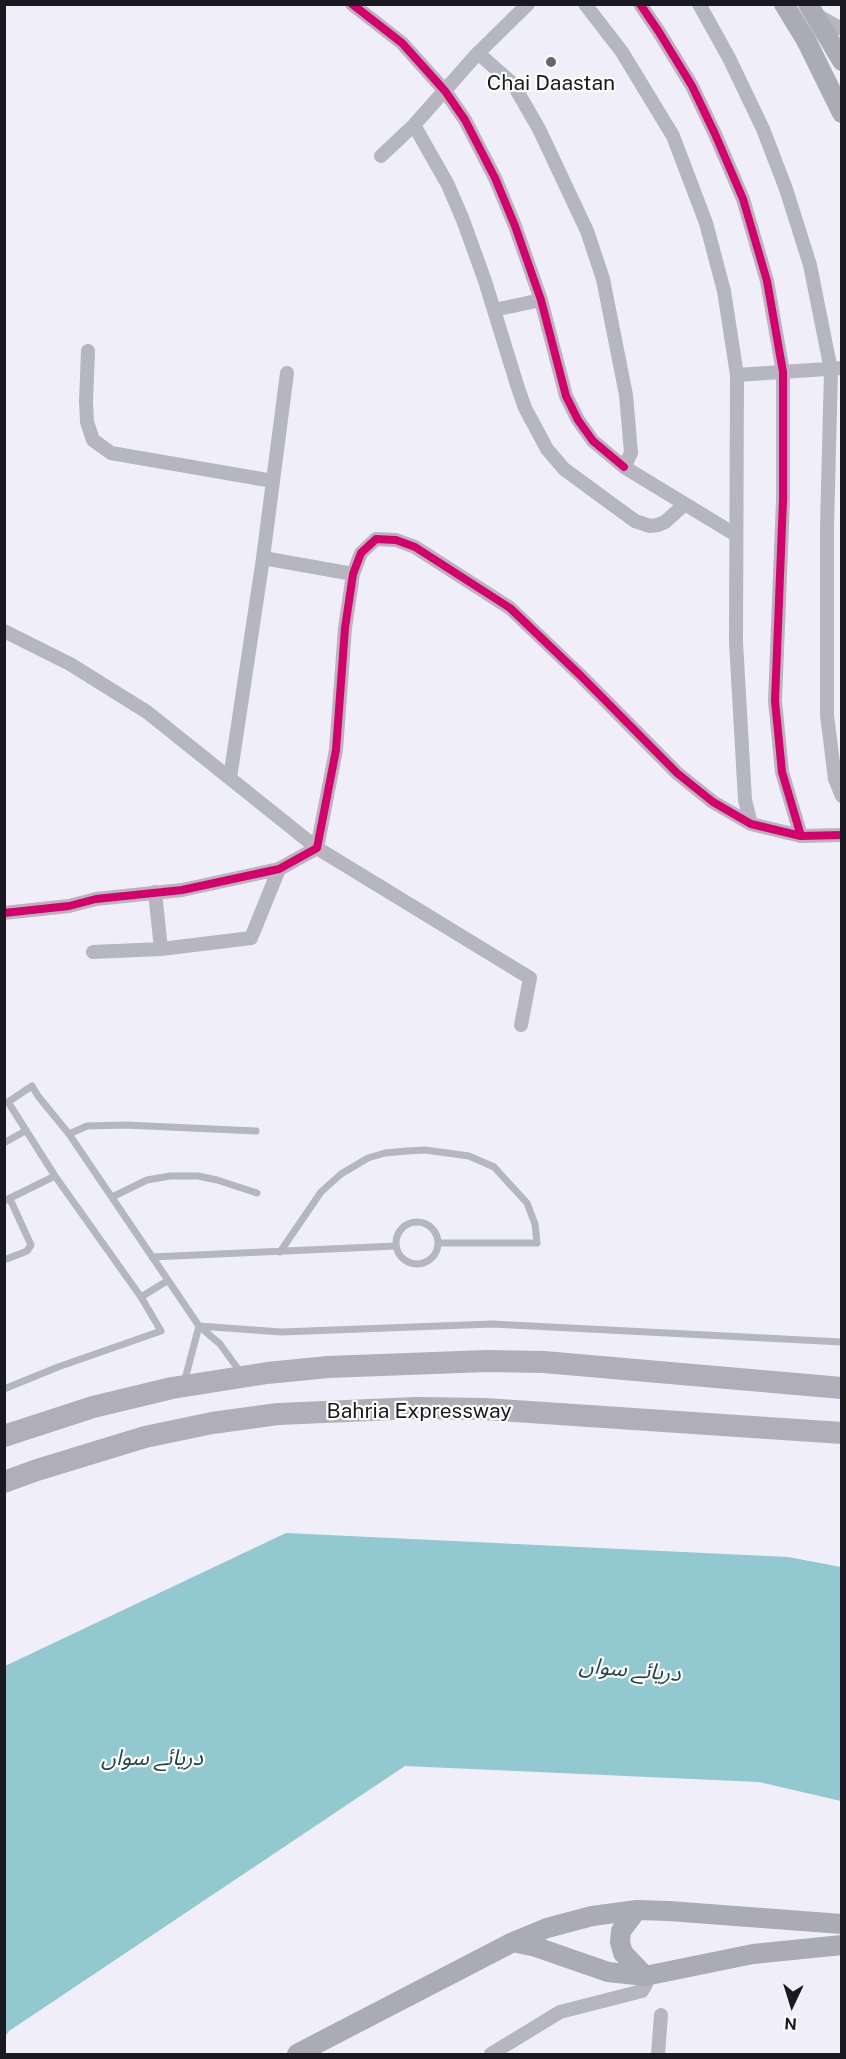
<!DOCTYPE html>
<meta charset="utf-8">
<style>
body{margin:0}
#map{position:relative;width:846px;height:2059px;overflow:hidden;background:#f0eef9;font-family:"Public Sans",sans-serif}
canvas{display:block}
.frame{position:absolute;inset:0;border:6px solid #1b1920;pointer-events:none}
.north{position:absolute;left:762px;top:1975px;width:60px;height:60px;-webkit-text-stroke:4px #fff;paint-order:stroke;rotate:184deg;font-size:16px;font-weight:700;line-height:24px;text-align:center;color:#1b1920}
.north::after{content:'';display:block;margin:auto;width:21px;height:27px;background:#1b1920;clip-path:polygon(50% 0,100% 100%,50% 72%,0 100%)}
</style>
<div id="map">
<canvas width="846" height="2059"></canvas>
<div class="frame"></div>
<div class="north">N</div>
</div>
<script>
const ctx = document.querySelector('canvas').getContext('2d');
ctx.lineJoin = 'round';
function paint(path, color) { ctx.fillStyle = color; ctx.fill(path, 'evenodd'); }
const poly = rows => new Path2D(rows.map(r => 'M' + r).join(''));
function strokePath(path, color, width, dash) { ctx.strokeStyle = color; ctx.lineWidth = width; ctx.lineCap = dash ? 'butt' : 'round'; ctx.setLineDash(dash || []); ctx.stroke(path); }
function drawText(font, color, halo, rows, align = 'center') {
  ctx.font = font + ' "Public Sans","Noto Sans Arabic",sans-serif'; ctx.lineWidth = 4.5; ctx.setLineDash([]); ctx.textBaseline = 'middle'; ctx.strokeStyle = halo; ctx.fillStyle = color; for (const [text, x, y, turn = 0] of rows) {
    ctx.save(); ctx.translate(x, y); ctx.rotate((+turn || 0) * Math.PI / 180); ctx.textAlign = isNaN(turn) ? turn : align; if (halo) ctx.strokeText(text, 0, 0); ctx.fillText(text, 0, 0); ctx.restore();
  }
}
const water = poly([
 [286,1533,788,1557,841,1567,841,1801,759,1782,405,1766,9,2031,5,2037,5,1666]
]);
const service = poly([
 [69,1134,87,1126,125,1125,256,1131],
 [4,1143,25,1131],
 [112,1197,147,1180,170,1176,198,1176,217,1180,257,1193],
 [4,1201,55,1176],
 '396 1243a21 21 0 1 1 42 0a21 21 0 1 1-42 0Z',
 [280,1252,321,1192,341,1174,368,1158,385,1153,407,1151,425,1150,469,1156,494,1167,527,1203,535,1224,537,1243,439,1243],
 [152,1257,396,1246],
 [4,1260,27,1251,31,1245,10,1199],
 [141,1297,167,1281],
 [199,1326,281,1332,492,1324,842,1342],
 [199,1326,220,1344,241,1373],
 [4,1389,58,1367,161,1331,141,1297,55,1176,8,1102,32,1086,38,1096,69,1134,199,1326,184,1383]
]);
const minor = poly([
 [352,4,402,43,445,91,465,120,495,178,515,226,541,300,566,396,578,420,593,441,624,467],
 [585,4,622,52,673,136,706,223,724,291,737,375,736,642,745,800,751,824],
 [640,4,659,32,692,86,715,134,743,199,767,281,783,372,783,500,775,701,782,772,801,836],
 [699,4,729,58,763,129,786,189,810,265,831,370,827,528,827,715,835,779,842,796],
 [815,14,842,29],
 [478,53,513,84,539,129,587,231,603,279,626,395,631,453,624,467,736,535],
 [414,125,448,185,463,220,485,281,518,388,525,408,547,449,564,469,635,521,650,526,658,525,665,522,685,504],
 [381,156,414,125,478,53,528,4],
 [494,310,541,300],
 [88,351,86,401,87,422,93,440,111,453,273,481],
 [737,375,842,368],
 [263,558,353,574],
 [4,631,70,664,147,712,317,848,530,978,521,1025],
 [230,778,263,558,287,373],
 [155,892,161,949],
 [4,913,69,906,96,899,182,890,279,869,317,848,336,750,345,628,353,574,361,553,376,539,396,540,415,547,510,608,581,676,677,773,713,802,751,824,801,836,842,835],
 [93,952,161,949,251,938,279,869],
 [491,2054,560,2012,642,1991,646,1984,645,1976],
 [658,2054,661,2015]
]);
const secondary = poly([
 [784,4,806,40,842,113],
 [808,4,842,61],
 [637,1910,621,1931,620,1942,623,1953,645,1976],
 [513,1942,536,1947,608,1972,645,1976,753,1954,842,1945],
 [297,2054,513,1942,547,1928,592,1916,637,1910,669,1911,842,1924]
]);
const primary = poly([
 [4,1436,93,1407,172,1388,267,1373,328,1367,487,1361,544,1362,842,1388],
 [4,1482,37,1470,145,1437,212,1423,278,1414,416,1408,485,1409,842,1433]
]);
const cycleway = poly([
 [352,4,402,43,445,91,465,120,495,178,515,226,541,300,566,396,578,420,593,441,624,467],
 [640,4,659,32,692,86,715,134,743,199,767,281,783,372,783,500,775,701,782,772,801,836],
 [4,913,69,906,96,899,182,890,279,869,317,848,336,750,345,628,353,574,361,553,376,539,396,540,415,547,510,608,581,676,677,773,713,802,751,824,801,836,842,835]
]);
const markers = [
 [551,62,6,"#66646c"]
];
const poiNames = [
 ["Chai Daastan",551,84]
];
const streetNames = [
 ["Bahria Expressway",419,1412]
];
const waterNames = [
 ["دریائے سواں",630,1670,5],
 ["دریائے سواں",152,1758]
];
paint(water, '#92c8d0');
strokePath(service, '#b5b6bf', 7);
strokePath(minor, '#b5b6bf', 14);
strokePath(secondary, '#ababb5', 20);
strokePath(primary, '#afaeb9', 22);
strokePath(cycleway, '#d6006c', 8);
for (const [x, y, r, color] of markers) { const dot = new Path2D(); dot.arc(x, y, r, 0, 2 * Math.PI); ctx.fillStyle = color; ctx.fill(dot); strokePath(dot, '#fff', 2); }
drawText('21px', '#1b1920', '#fff', poiNames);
drawText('21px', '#1b1920', '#fff', streetNames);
drawText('italic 22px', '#21474a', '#fff', waterNames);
</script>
